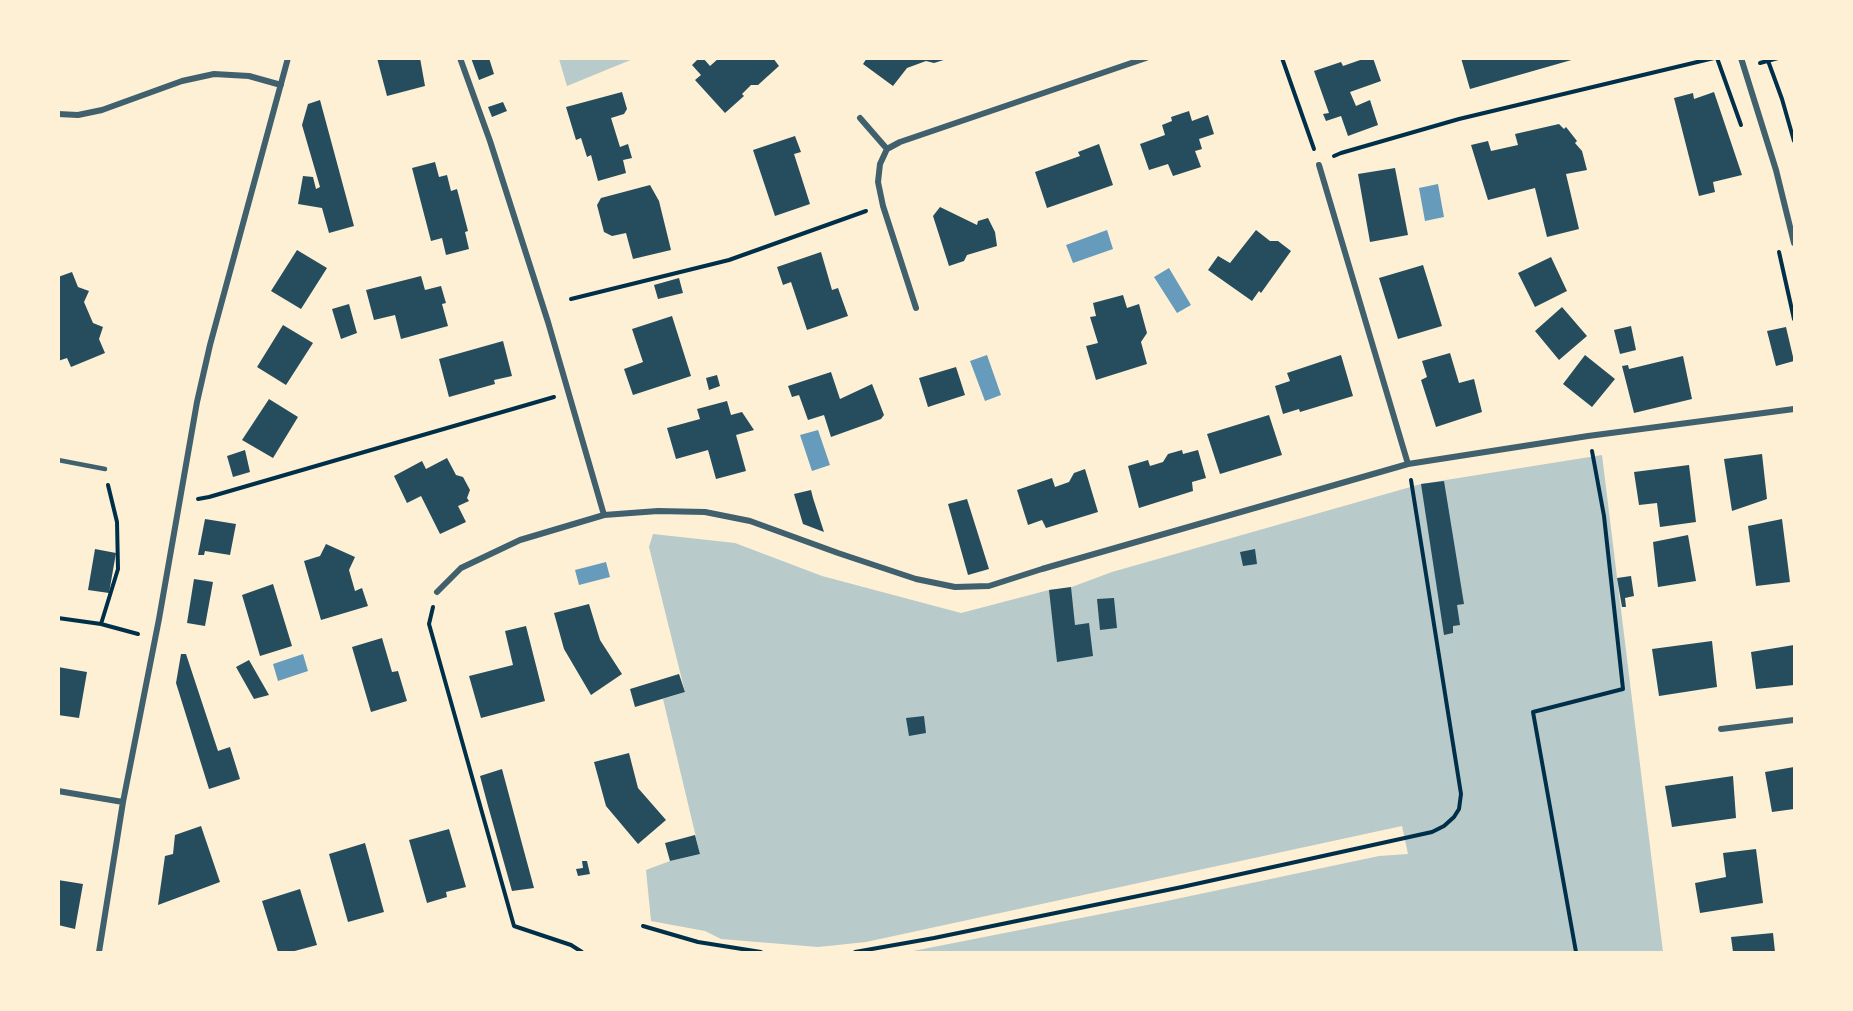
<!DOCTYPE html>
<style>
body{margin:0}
#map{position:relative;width:1853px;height:1011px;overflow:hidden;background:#fdf0d5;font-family:Raleway,sans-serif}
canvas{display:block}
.frame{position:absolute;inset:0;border:60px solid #fdf0d5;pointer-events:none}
</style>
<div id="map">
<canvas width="1853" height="1011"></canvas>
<div class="frame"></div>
</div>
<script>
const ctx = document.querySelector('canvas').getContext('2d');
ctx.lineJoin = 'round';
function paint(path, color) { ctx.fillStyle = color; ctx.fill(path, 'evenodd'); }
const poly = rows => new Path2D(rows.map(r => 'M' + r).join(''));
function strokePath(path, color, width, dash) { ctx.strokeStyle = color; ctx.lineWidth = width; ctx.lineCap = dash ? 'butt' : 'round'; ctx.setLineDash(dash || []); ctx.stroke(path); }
const green = poly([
 [559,59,559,58,633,59,567,86],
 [1602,455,1663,952,908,952,1162,902,1379,856,1408,854,1402,826,866,942,818,947,721,939,705,931,651,921,646,870,670,861,700,854,663,699,685,692,649,547,653,534,735,543,822,576,961,613,1049,590,1069,588,1112,572,1421,484]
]);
const water = poly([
 [1438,184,1444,217,1425,221,1419,188],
 [1107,230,1113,249,1073,263,1066,245],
 [1169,268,1191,305,1177,313,1154,277],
 [987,355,1001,395,985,401,970,361],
 [818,430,830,465,812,471,800,435],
 [606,562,610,577,579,585,575,570],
 [303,654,308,671,278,681,273,664]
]);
const building = poly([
 [377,58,420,58,425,86,387,96],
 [471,58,489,58,494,74,479,80],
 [699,58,703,58,710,66,719,58,773,58,779,66,758,85,751,85,742,94,744,96,725,113,695,80,701,75,692,65],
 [867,58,947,58,947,59,934,63,926,61,907,68,893,86,863,64],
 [1366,58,1373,58,1381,81,1350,92,1356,106,1370,100,1378,125,1348,136,1341,116,1326,121,1323,114,1329,113,1314,71,1341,62,1343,66],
 [1461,58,1575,58,1575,59,1470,89],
 [622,92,627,109,624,114,611,118,620,147,628,144,632,158,623,160,626,173,598,181,591,155,587,157,581,138,576,140,566,107],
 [1714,92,1742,175,1713,182,1715,192,1699,196,1674,98,1693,93,1694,99],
 [320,100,354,226,329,233,322,208,298,204,303,176,313,177,316,189,320,187,302,125,308,104],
 [503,102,507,111,492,117,488,107],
 [1189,111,1192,121,1208,115,1214,134,1199,139,1202,149,1195,151,1201,167,1173,176,1168,164,1149,170,1140,144,1165,135,1162,125,1172,121,1171,117],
 [1559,124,1564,129,1566,127,1577,141,1575,143,1582,151,1587,170,1566,174,1579,229,1547,237,1535,188,1488,200,1471,145,1488,141,1491,151,1518,145,1515,134],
 [795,136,801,152,794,154,810,204,775,216,753,150],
 [1099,144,1113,185,1047,208,1035,172,1080,156,1078,152],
 [435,162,439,177,447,175,451,191,457,189,468,231,465,232,469,249,446,255,442,238,431,241,412,168],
 [1395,168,1408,235,1370,242,1358,174],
 [650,185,659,201,671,250,633,259,626,233,612,236,604,232,597,205,601,198],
 [940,207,977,225,978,221,988,218,995,232,997,246,967,255,964,261,949,266,933,216],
 [1256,230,1270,241,1278,241,1291,251,1261,293,1259,291,1252,301,1208,270,1218,256,1230,263],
 [297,250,327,268,301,309,271,291],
 [821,252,832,290,838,288,848,316,807,330,791,282,783,285,777,267],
 [1551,257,1567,291,1535,307,1518,273],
 [1423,265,1442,326,1398,339,1379,278],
 [72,272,78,287,89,291,84,302,93,323,103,327,99,339,105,353,71,367,67,358,58,361,58,277],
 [421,276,425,290,441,286,446,303,442,304,448,326,401,339,395,315,374,320,366,290],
 [679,278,683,293,658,299,654,285],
 [1123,295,1127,308,1139,304,1147,333,1141,342,1147,364,1096,380,1086,346,1098,343,1090,317,1096,316,1093,303],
 [349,304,357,333,341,339,332,309],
 [1562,307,1587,336,1559,360,1535,331],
 [672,316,691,376,633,395,624,369,643,362,632,329],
 [283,325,313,343,286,385,257,367],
 [1631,326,1636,350,1620,354,1614,330],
 [1786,327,1794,361,1776,366,1767,331],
 [503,341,512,376,494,380,495,384,449,397,439,359],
 [1450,353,1459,383,1474,379,1482,412,1436,427,1421,380,1427,377,1422,361],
 [1341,355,1353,396,1300,412,1299,409,1283,414,1275,386,1290,381,1287,373],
 [1585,355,1615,379,1592,407,1563,384],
 [1683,356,1692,399,1634,413,1622,366,1628,365,1629,369],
 [956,367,965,395,928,407,919,378],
 [831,372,840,399,872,384,884,415,881,419,831,437,824,415,808,420,799,395,792,397,788,386],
 [717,375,720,386,709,390,706,378],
 [269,399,298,417,273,458,242,440],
 [727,401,731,415,742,412,754,430,736,435,746,471,716,479,708,450,676,459,667,428,700,419,697,409],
 [1269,415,1282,455,1220,474,1207,434],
 [245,450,250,472,233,477,227,456],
 [1182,450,1183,454,1198,450,1206,478,1192,482,1193,491,1139,508,1128,466,1148,460,1150,466,1163,462,1168,454],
 [1762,454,1767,499,1732,511,1724,459],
 [447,458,456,475,463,477,470,490,467,498,469,501,458,506,466,522,440,534,421,496,407,503,394,476,422,461,426,469],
 [1689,465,1696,522,1660,527,1657,503,1639,505,1634,472],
 [1085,469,1098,512,1046,528,1042,520,1028,525,1017,490,1052,478,1055,487,1069,482,1074,473],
 [1444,481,1464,604,1457,605,1460,625,1453,626,1453,633,1444,635,1421,484],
 [811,490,813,498,824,532,803,524,794,494],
 [967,499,989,569,968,575,948,504],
 [205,519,236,524,230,555,205,551,204,555,198,555],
 [1782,519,1790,582,1756,586,1748,526],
 [1688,535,1696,581,1658,587,1653,542],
 [326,544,355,557,349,570,355,591,362,588,368,606,321,620,304,561,320,556],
 [95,549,116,553,109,593,88,590],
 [1255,549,1257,564,1243,566,1240,552],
 [1631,576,1634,596,1625,598,1626,607,1622,607,1617,578],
 [194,579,213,582,205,626,187,623],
 [273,584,292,646,260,656,242,595],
 [1071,587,1075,625,1089,623,1093,656,1057,662,1049,590],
 [1114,598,1117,628,1100,630,1097,599],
 [589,604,600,640,622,674,591,695,564,649,554,613],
 [526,626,545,701,481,718,469,676,513,665,505,631],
 [382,638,392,672,398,671,407,701,371,712,352,647],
 [1712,641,1717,687,1659,696,1652,649],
 [1794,645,1794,685,1756,689,1751,652],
 [181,654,186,654,218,751,230,747,240,779,209,789,176,683],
 [249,660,269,695,254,699,236,667],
 [58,667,87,672,79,718,58,715],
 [679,674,685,692,635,707,630,689],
 [924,716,926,733,909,736,906,718],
 [629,753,638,788,666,820,638,844,606,806,594,762],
 [1794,767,1794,809,1772,812,1765,772],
 [502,769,521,840,534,888,512,891,488,806,480,776],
 [1733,776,1736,818,1672,827,1665,786],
 [201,826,220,882,158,905,165,856,173,854,175,835],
 [449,829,466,887,446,892,447,897,427,903,409,840],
 [695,835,700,854,670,861,665,843],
 [365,843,384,912,348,922,329,854],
 [1756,849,1763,903,1700,913,1695,883,1726,877,1723,853],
 [582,861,587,861,590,874,578,876,576,869,583,868],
 [58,880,83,884,75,929,58,925],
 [300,889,317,945,291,952,278,952,262,901],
 [1773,933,1775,952,1733,952,1731,937]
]);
const path = poly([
 [1282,58,1314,149],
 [1717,58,1741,125],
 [1767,58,1782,99,1794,141],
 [1760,63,1778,58],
 [1334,156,1341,153,1459,119,1714,58],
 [1779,252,1794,319],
 [571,299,729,260,866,211],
 [198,499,209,497,554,397],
 [433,607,429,624,514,926,571,945,582,952],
 [58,618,101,624,118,569,117,522,108,485],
 [101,624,138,634],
 [643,926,698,942,761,952],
 [855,952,934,938,1182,887,1432,832,1444,826,1454,817,1459,809,1461,794,1411,480],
 [1576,952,1533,712,1623,689,1604,516,1592,451]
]);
const service = poly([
 [58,460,105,469]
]);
const minor = poly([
 [1741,58,1776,170,1794,243],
 [58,114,78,115,102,110,182,81,214,74,249,76,281,85],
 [860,118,887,149],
 [1319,165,1408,464],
 [916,308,883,206,878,182,880,164,887,149,900,142,1146,58],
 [604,515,658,511,705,512,750,521,838,553,916,579,955,587,989,586,1042,569,1408,464,1588,436,1794,409],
 [437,592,461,568,520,540,604,515,548,322,490,141,460,58],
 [1721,729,1794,720],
 [58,791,123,802],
 [99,952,123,802,159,619,197,402,210,345,288,58]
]);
paint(green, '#b9caca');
paint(water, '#669bbc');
paint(building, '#264d5e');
strokePath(path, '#003049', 4);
strokePath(service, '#3f606c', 4.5);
strokePath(minor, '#3f606c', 6);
</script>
